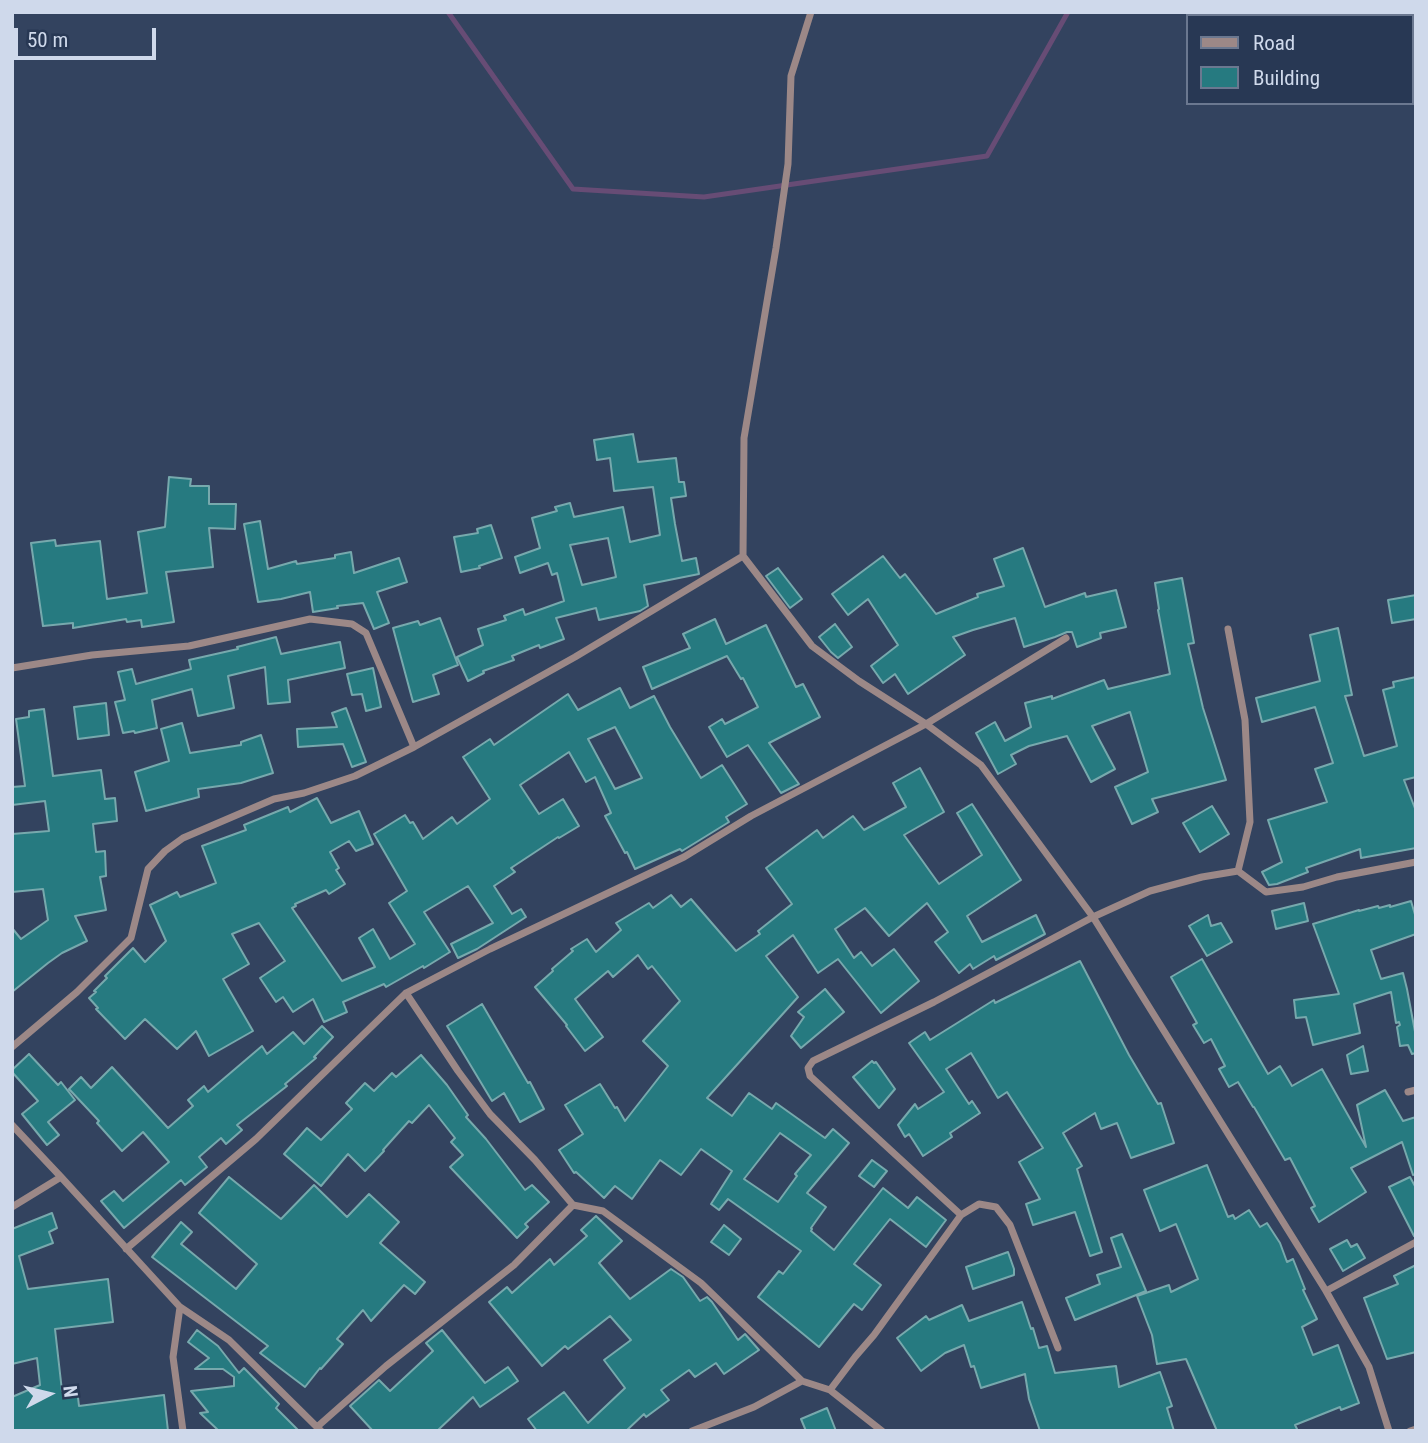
<!DOCTYPE html>
<style>
body{margin:0}
#map{position:relative;width:1428px;height:1443px;overflow:hidden;background:#33435f;font-family:"Roboto Condensed",sans-serif}
canvas{display:block}
.frame{position:absolute;inset:0;border:14px solid #cfd9eb;pointer-events:none}
.legend{position:absolute;left:1186px;top:14px;width:228px;height:91px;box-sizing:border-box;background:#283854;border:2px solid #6b7890;margin:0;padding:9px 12px;list-style:none;font-size:21px;color:#cfd9eb}
.legend li{display:flex;align-items:center;gap:14px;height:35px}
.legend b{width:35px;border:2px solid #6b7890}
.north{position:absolute;left:14px;top:1359px;width:70px;height:70px;-webkit-text-stroke:5px #283854;paint-order:stroke;rotate:83deg;font-size:19px;font-weight:700;line-height:28px;text-align:center;color:#cfd9eb}
.north::after{content:'';display:block;margin:auto;width:24px;height:32px;background:#cfd9eb;clip-path:polygon(50% 0,100% 100%,50% 72%,0 100%)}
.scale{position:absolute;left:14px;top:28px;width:142px;height:32px;box-sizing:border-box;border:4px solid #cfd9eb;border-top:0;padding-left:9px;font-size:21px;line-height:24px;white-space:nowrap;color:#cfd9eb;-webkit-text-stroke:5px #283854;paint-order:stroke}
</style>
<div id="map">
<canvas width="1428" height="1443"></canvas>
<div class="frame"></div>
<ul class="legend">
<li><b style="height:9px;background:#9c8887"></b>Road</li>
<li><b style="height:19px;background:#267a80"></b>Building</li>
</ul>
<div class="north">N</div>
<div class="scale">50 m</div>
</div>
<script>
const ctx = document.querySelector('canvas').getContext('2d');
ctx.lineJoin = 'round';
const poly = rows => new Path2D(rows.map(r => 'M' + r).join(''));
function strokePath(path, color, width, dash) { ctx.strokeStyle = color; ctx.lineWidth = width; ctx.lineCap = dash ? 'butt' : 'round'; ctx.setLineDash(dash || []); ctx.stroke(path); }
function paint(path, color) { ctx.fillStyle = color; ctx.fill(path, 'evenodd'); }
const stream = poly([
 [448,12,573,189,704,197,987,156,1068,12]
]);
const building = poly([
 [633,434,638,462,676,458,679,482,684,482,686,496,671,498,675,524,682,561,696,558,699,574,644,585,648,606,640,611,599,620,596,608,556,618,564,639,540,648,539,645,512,656,514,660,483,671,484,673,468,681,457,657,483,645,478,629,506,620,504,616,523,609,525,615,564,601,557,573,552,575,548,563,520,573,515,557,540,548,532,518,557,511,555,507,570,503,574,517,623,507,630,542,660,535,653,487,614,491,610,458,597,460,594,440,633,434],
 [608,538,616,577,582,585,570,545,608,538],
 [169,477,191,479,190,486,209,486,209,504,236,504,235,529,209,528,213,567,166,572,174,622,142,627,141,620,127,622,126,619,73,628,73,623,43,626,31,543,55,540,56,546,100,541,107,599,147,593,138,532,165,527,169,477],
 [260,521,268,569,296,561,297,564,335,558,335,555,351,552,354,573,399,558,407,582,377,592,389,623,374,629,363,603,337,606,338,608,313,612,310,592,281,599,258,602,244,524,260,521],
 [491,525,502,558,479,566,480,568,461,572,454,537,478,533,477,529,491,525],
 [1023,548,1045,607,1085,593,1086,597,1116,590,1126,627,1100,633,1101,638,1077,647,1072,632,1067,632,1055,637,1024,647,1015,618,973,630,953,637,965,655,908,694,895,674,883,683,871,666,898,645,868,599,848,615,832,594,883,556,900,578,905,574,936,614,978,597,977,594,1004,586,994,559,1023,548],
 [778,568,802,599,790,608,766,576,778,568],
 [1182,578,1194,643,1188,644,1203,708,1226,780,1152,799,1158,812,1132,824,1115,787,1148,772,1130,712,1092,726,1115,769,1091,782,1067,736,1029,746,1011,755,1016,764,998,774,976,733,995,722,1005,741,1031,727,1025,703,1052,696,1052,699,1104,680,1108,689,1170,674,1158,610,1159,609,1155,583,1182,578],
 [1416,595,1416,619,1392,623,1388,600,1416,595],
 [440,618,458,665,433,675,439,694,413,702,393,628,418,621,420,625,440,618],
 [715,619,726,644,766,625,796,687,803,684,820,717,769,743,799,784,781,793,748,745,727,757,709,727,722,719,725,724,758,707,743,678,741,679,727,656,652,689,643,667,690,648,683,634,715,619],
 [835,624,852,647,838,658,831,652,819,637,835,624],
 [1338,628,1352,695,1345,696,1364,756,1397,746,1383,690,1394,687,1393,682,1416,677,1416,777,1404,780,1416,811,1416,848,1361,858,1360,849,1306,868,1308,872,1277,884,1269,885,1262,872,1282,862,1268,820,1327,802,1315,769,1333,763,1315,707,1262,722,1256,698,1320,681,1310,635,1338,628],
 [276,637,281,654,340,642,345,668,288,680,290,702,268,704,265,667,228,676,234,708,198,716,192,689,152,700,157,728,135,733,134,731,123,733,115,702,125,700,118,672,132,669,136,684,191,669,189,660,238,649,237,647,276,637],
 [373,668,381,707,366,711,362,694,352,695,347,674,373,668],
 [620,688,630,708,654,696,670,727,701,778,722,765,747,804,726,817,729,822,682,851,680,849,635,869,627,852,625,853,605,816,611,813,595,777,586,782,569,752,520,785,539,814,563,799,579,826,559,838,558,837,511,868,515,872,494,886,512,914,521,909,526,917,477,949,458,958,451,944,493,923,468,886,424,912,450,952,424,968,423,966,386,987,384,984,343,1002,347,1012,324,1022,313,999,293,1012,283,997,276,1002,260,978,285,961,259,923,232,934,249,964,223,979,253,1031,209,1056,196,1031,177,1049,145,1019,125,1039,96,1009,98,1008,89,998,96,992,94,991,107,978,105,976,133,948,145,962,166,941,150,905,177,892,180,897,216,883,202,846,246,830,244,825,288,807,290,812,317,798,331,823,359,811,373,844,356,851,349,841,330,852,339,868,336,870,345,884,329,894,326,890,295,904,296,906,292,908,342,981,375,967,359,938,373,929,390,959,415,944,389,903,407,891,374,834,405,815,410,823,413,822,423,839,452,817,457,824,490,799,463,757,490,739,494,745,568,694,578,710,620,688],
 [615,727,642,778,615,789,588,739,615,727],
 [106,703,109,735,78,739,74,707,106,703],
 [346,708,366,762,352,767,343,744,298,747,297,729,337,727,332,713,346,708],
 [44,709,53,776,101,770,105,799,115,798,117,821,93,824,96,852,105,851,106,876,100,877,106,910,75,916,87,941,62,953,48,963,12,992,12,928,21,939,48,920,43,889,12,892,12,834,49,831,45,801,12,805,12,787,25,786,16,719,29,717,29,711,44,709],
 [182,723,190,753,241,745,241,742,261,735,273,773,241,783,198,789,199,797,146,811,135,772,169,761,161,729,182,723],
 [920,768,944,812,904,835,939,884,982,855,957,813,972,804,1021,880,967,916,982,942,1036,915,1045,934,996,960,994,956,973,969,970,964,959,973,935,942,948,932,927,903,889,936,865,908,835,929,854,958,861,952,872,966,894,949,919,981,881,1013,838,959,818,973,793,935,766,956,798,997,707,1098,732,1116,749,1093,772,1109,776,1103,825,1138,833,1129,849,1143,807,1193,826,1207,811,1228,812,1229,811,1231,834,1250,883,1188,908,1208,917,1197,946,1220,926,1247,890,1219,854,1264,881,1285,862,1310,854,1304,819,1347,758,1297,779,1271,783,1274,801,1251,728,1199,719,1210,711,1204,732,1171,701,1149,681,1175,660,1160,632,1199,615,1186,604,1198,576,1172,574,1173,559,1150,583,1134,565,1105,600,1084,615,1108,617,1107,625,1121,668,1066,643,1041,680,1001,652,966,648,969,638,955,613,977,608,971,575,999,603,1037,585,1051,566,1026,567,1025,535,987,553,971,552,969,573,951,571,949,587,939,596,952,621,930,616,923,649,903,653,908,671,895,681,907,691,899,736,951,760,934,758,931,792,904,766,868,817,830,823,838,853,816,864,830,906,807,893,783,920,768],
 [780,1133,811,1155,795,1174,797,1176,778,1202,744,1179,780,1133],
 [1212,806,1229,834,1200,852,1183,823,1212,806],
 [1411,901,1416,918,1416,934,1371,950,1381,979,1403,973,1407,989,1416,1037,1416,1053,1412,1054,1408,1045,1400,1046,1397,1027,1400,1025,1399,1022,1396,1023,1391,992,1354,1004,1360,1033,1313,1045,1306,1017,1296,1018,1294,1000,1339,994,1313,924,1359,910,1359,911,1378,906,1379,908,1390,905,1390,907,1411,901],
 [1304,903,1308,921,1276,929,1272,911,1304,903],
 [1208,915,1211,926,1221,923,1232,942,1207,956,1189,926,1208,915],
 [1202,959,1268,1074,1280,1066,1292,1086,1322,1069,1366,1147,1357,1105,1385,1090,1403,1121,1416,1117,1416,1174,1413,1175,1402,1142,1351,1168,1366,1192,1319,1222,1311,1208,1315,1206,1290,1158,1285,1160,1254,1107,1253,1107,1238,1082,1229,1087,1219,1069,1225,1066,1211,1039,1204,1043,1193,1025,1197,1023,1171,977,1202,959],
 [1080,961,1129,1055,1158,1104,1161,1103,1174,1143,1131,1158,1117,1123,1101,1129,1095,1113,1063,1133,1082,1166,1077,1169,1102,1252,1090,1256,1075,1212,1033,1225,1026,1204,1040,1199,1019,1162,1043,1148,1007,1092,998,1098,971,1053,946,1069,969,1104,972,1101,980,1113,950,1133,952,1137,923,1156,909,1134,905,1137,898,1125,915,1104,918,1109,944,1092,909,1043,925,1032,930,1040,994,1000,995,1003,1080,961],
 [825,989,844,1012,801,1048,791,1036,804,1017,798,1012,825,989],
 [482,1004,528,1083,530,1082,544,1109,520,1122,504,1093,492,1101,447,1026,482,1004],
 [322,1026,333,1037,314,1057,316,1058,285,1084,287,1086,237,1125,242,1130,226,1144,221,1138,199,1157,207,1167,185,1185,181,1180,124,1228,101,1201,114,1191,123,1201,169,1162,143,1132,122,1151,97,1123,99,1121,69,1089,81,1077,91,1088,112,1067,168,1128,193,1106,188,1100,204,1086,208,1092,262,1046,267,1054,293,1032,304,1044,322,1026],
 [1363,1046,1368,1071,1351,1074,1347,1055,1363,1046],
 [29,1054,58,1085,61,1082,75,1100,48,1122,59,1135,47,1145,22,1114,38,1101,12,1072,12,1070,29,1054],
 [421,1055,447,1085,468,1115,466,1117,486,1139,525,1190,532,1185,549,1202,525,1224,528,1227,517,1238,450,1167,463,1155,451,1142,455,1138,429,1105,412,1123,409,1121,383,1150,384,1151,365,1171,348,1154,321,1186,284,1154,307,1128,321,1140,352,1109,346,1103,365,1083,374,1091,392,1073,396,1077,421,1055],
 [872,1061,874,1063,876,1062,895,1089,879,1108,853,1077,872,1061],
 [872,1160,887,1171,874,1187,859,1176,872,1160],
 [1207,1165,1228,1217,1233,1215,1235,1219,1249,1210,1260,1227,1267,1223,1280,1243,1287,1262,1293,1259,1305,1289,1303,1290,1317,1319,1302,1327,1313,1355,1338,1345,1359,1403,1341,1410,1340,1407,1295,1425,1298,1431,1217,1431,1186,1359,1157,1364,1152,1335,1137,1296,1169,1285,1171,1292,1198,1279,1176,1224,1160,1231,1144,1190,1207,1165],
 [229,1177,281,1219,314,1185,347,1217,369,1194,399,1222,380,1243,425,1282,415,1294,404,1285,371,1321,363,1310,337,1339,343,1344,321,1369,320,1368,305,1387,260,1353,268,1346,152,1257,181,1222,192,1232,181,1244,236,1289,257,1264,199,1213,229,1177],
 [1410,1177,1416,1188,1416,1236,1414,1236,1389,1187,1410,1177],
 [52,1213,57,1228,49,1232,53,1243,19,1256,28,1289,108,1279,113,1322,55,1329,62,1391,77,1389,79,1406,164,1395,168,1431,12,1431,12,1397,40,1385,37,1358,12,1364,12,1229,52,1213],
 [596,1216,622,1241,599,1263,630,1299,671,1269,683,1277,700,1301,707,1297,712,1302,738,1340,745,1334,759,1350,724,1374,716,1363,695,1377,689,1370,661,1390,669,1400,646,1417,644,1414,626,1431,537,1431,528,1419,564,1392,588,1423,625,1388,604,1360,631,1340,610,1316,568,1349,565,1346,542,1366,489,1302,507,1287,512,1293,550,1259,554,1265,587,1236,581,1230,596,1216],
 [724,1225,741,1239,729,1255,711,1242,724,1225],
 [1122,1234,1146,1291,1075,1320,1066,1298,1100,1284,1097,1275,1121,1267,1111,1238,1122,1234],
 [1347,1240,1351,1247,1357,1244,1365,1258,1343,1271,1330,1249,1347,1240],
 [1008,1252,1014,1269,1014,1275,973,1289,966,1267,1008,1252],
 [1416,1265,1416,1352,1387,1359,1364,1298,1398,1284,1394,1276,1416,1265],
 [1022,1302,1031,1329,1033,1328,1039,1348,1047,1346,1055,1373,1116,1366,1119,1387,1160,1372,1172,1406,1167,1408,1174,1431,1040,1431,1029,1399,1025,1374,981,1388,974,1366,971,1367,964,1345,945,1353,921,1371,897,1338,926,1316,929,1320,962,1305,969,1321,1022,1302],
 [197,1330,218,1346,239,1373,244,1368,279,1404,276,1408,299,1431,219,1431,200,1413,208,1412,191,1391,234,1386,234,1377,223,1369,195,1369,209,1358,188,1342,197,1330],
 [442,1330,485,1383,508,1367,518,1381,480,1407,473,1397,437,1431,373,1431,350,1406,379,1380,390,1391,433,1351,426,1343,442,1330],
 [827,1408,836,1431,806,1431,801,1419,827,1408]
]);
const street = poly([
 [811,12,791,76,788,164,776,248,744,438,743,556,812,646,859,681,926,724,981,765,1093,917,1326,1291,1369,1367,1389,1431],
 [1228,629,1245,720,1250,822,1238,871],
 [12,668,92,655,189,646,310,619,352,624,366,633,414,747],
 [406,993,458,1071,490,1114,535,1160,573,1205,603,1211,701,1283,802,1381],
 [12,1047,77,992,131,938,148,869,165,851,183,838,274,799,304,793,355,776,414,747,575,657,743,556],
 [1408,1092,1416,1090],
 [12,1125,61,1177,180,1307,229,1340,321,1431],
 [12,1207,61,1177],
 [961,1215,810,1076,808,1068,813,1061,934,1002,1093,917,1150,891,1202,877,1238,871,1266,892,1303,887,1337,877,1416,862],
 [126,1249,256,1139,406,993,490,949,684,857,751,816,926,724,1066,638],
 [1326,1291,1416,1242],
 [180,1307,173,1357,183,1431],
 [830,1390,855,1357,874,1335,961,1215,979,1204,996,1207,1010,1225,1058,1348],
 [317,1427,386,1366,514,1265,573,1205],
 [692,1431,754,1407,802,1381,830,1390,882,1431],
 [1410,1431,1416,1429]
]);
strokePath(stream, '#674c75', 5);
paint(building, '#267a80');
strokePath(building, '#77a9ad', 2);
strokePath(street, '#9c8887', 7);
</script>
